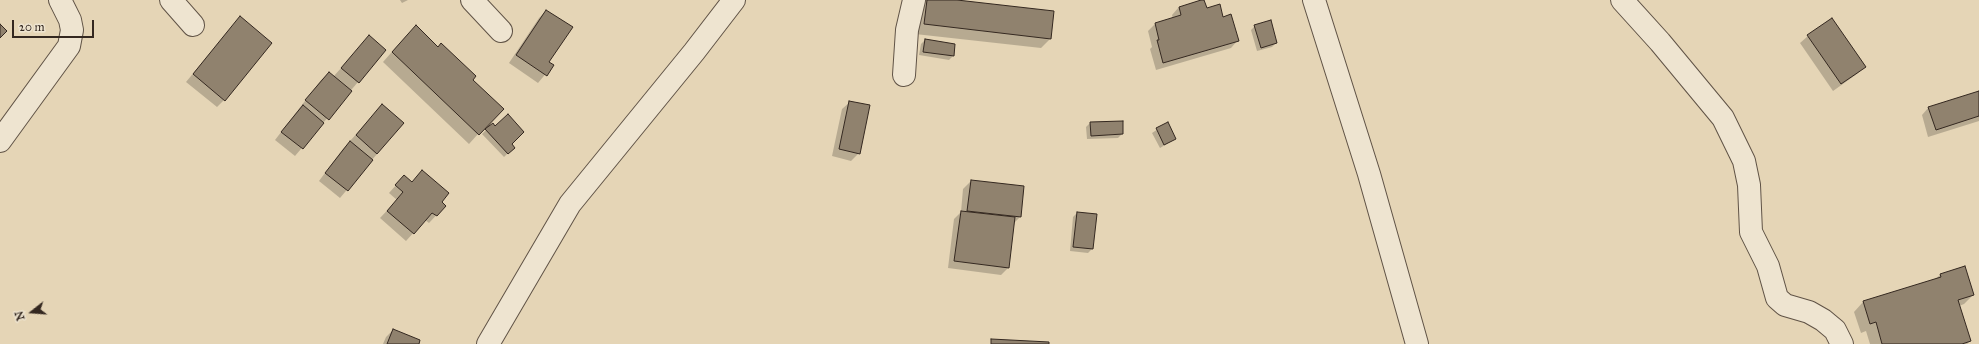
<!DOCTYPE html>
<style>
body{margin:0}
#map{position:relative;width:1979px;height:344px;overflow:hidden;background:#e5d5b6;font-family:"IM FELL Great Primer",serif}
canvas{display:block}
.north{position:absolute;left:12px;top:292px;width:40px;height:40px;-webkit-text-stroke:3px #eee4d0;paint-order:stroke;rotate:253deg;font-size:11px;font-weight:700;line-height:16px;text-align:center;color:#342820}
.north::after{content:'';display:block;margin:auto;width:14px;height:18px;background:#342820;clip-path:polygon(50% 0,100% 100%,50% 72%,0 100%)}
.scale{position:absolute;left:12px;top:20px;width:82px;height:18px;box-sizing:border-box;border:2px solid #342820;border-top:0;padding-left:5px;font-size:12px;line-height:14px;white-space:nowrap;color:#342820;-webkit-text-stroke:3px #eee4d0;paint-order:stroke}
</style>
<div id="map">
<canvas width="1979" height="344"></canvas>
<div class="north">N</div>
<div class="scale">20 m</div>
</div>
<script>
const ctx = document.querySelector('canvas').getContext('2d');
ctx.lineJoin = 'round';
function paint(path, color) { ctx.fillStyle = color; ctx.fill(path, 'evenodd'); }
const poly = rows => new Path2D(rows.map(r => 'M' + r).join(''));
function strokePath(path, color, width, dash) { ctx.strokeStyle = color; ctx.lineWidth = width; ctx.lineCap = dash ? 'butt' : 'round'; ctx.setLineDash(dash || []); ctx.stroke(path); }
const shadow = poly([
 [400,0,408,0,402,3],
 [925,0,948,0,1051,38,1041,48,915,34,918,7],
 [1179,7,1206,9,1223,18,1238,40,1231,48,1156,70,1150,49,1152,47,1148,31,1155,24,1173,19,1172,15],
 [546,11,548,62,553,65,538,83,509,63,539,18],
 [233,25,224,100,217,107,186,82],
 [1255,26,1276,43,1272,47,1257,51,1251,30],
 [406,36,472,80,478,134,469,144,383,62],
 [1808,36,1864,67,1857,74,1833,91,1800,43],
 [369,37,358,82,295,156,275,140,321,80,329,73,333,77],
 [925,40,953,56,949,60,919,55,921,44],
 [1979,92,1979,121,1928,137,1922,115,1929,107],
 [850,102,859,153,851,161,832,156,842,109],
 [375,113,377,154,340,198,319,181,342,150],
 [1090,123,1122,134,1118,138,1087,139,1086,127],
 [1167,123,1175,139,1160,148,1152,133],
 [492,124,513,148,504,157,482,134],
 [971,181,1020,217,1014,223,1008,268,1001,275,948,268,954,219,961,212,963,189],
 [411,183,445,206,429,223,425,220,406,241,380,218,397,200,389,193,397,184],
 [1077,213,1092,249,1088,253,1070,251,1073,217],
 [1940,275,1973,295,1964,304,1959,306,1970,341,1967,344,1870,344,1866,331,1861,333,1854,312,1863,302,1935,279],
 [393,330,417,344,383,344,386,337]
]);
const building = poly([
 [927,0,957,0,1054,11,1051,39,924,24,927,0],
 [1201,0,1204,0,1207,8,1220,4,1223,17,1231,14,1239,41,1163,63,1157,40,1159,40,1155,23,1181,15,1179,7,1201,0],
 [546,10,573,27,549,62,554,65,547,76,516,55,546,10],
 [240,16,272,43,225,101,193,74,240,16],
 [1832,18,1866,67,1841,84,1807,35,1832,18],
 [1271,20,1277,43,1261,48,1254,25,1271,20],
 [0,24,7,31,0,38,0,24],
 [416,25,438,47,441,43,476,76,473,80,504,109,479,135,392,52,416,25],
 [369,35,386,50,359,83,341,68,369,35],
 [925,39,955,44,954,56,923,52,925,39],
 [329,72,352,91,329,120,305,100,329,72],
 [1979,91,1979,116,1936,130,1928,107,1979,91],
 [849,101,870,105,860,154,839,149,849,101],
 [382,104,404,123,377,154,356,135,382,104],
 [303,105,324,123,303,149,281,132,303,105],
 [508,114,524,132,512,144,515,148,508,154,485,129,493,123,495,126,508,114],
 [1123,121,1123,134,1091,136,1090,122,1123,121],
 [1168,122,1176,139,1164,145,1156,128,1168,122],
 [350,141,373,160,348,191,325,173,350,141],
 [422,170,449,193,442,202,446,206,437,216,432,213,414,234,387,211,403,192,395,185,404,175,412,182,422,170],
 [971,180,1024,186,1021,217,967,211,971,180],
 [961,211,1015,217,1009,268,954,261,961,211],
 [1077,212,1097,214,1093,249,1073,247,1077,212],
 [1965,266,1974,295,1958,300,1971,341,1962,344,1882,344,1876,322,1870,324,1863,301,1941,277,1940,274,1965,266],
 [393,329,420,340,419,344,387,344,393,329],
 [991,339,1049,342,1049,344,991,344,991,339]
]);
const street = poly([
 [171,0,193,25],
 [472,0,501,31],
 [1314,0,1369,174,1417,344],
 [1622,0,1660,42,1723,118,1744,161,1749,185,1751,232,1768,266,1777,298,1785,305,1809,312,1823,320,1835,330,1842,344],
 [904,75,907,30,914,0],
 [0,141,69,46,72,30,70,20,60,0],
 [488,344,570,204,694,52,734,0]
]);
paint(shadow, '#0003');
paint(building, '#90826e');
strokePath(building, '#342820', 1);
strokePath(street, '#605346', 24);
strokePath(street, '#eee4d0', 22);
</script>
